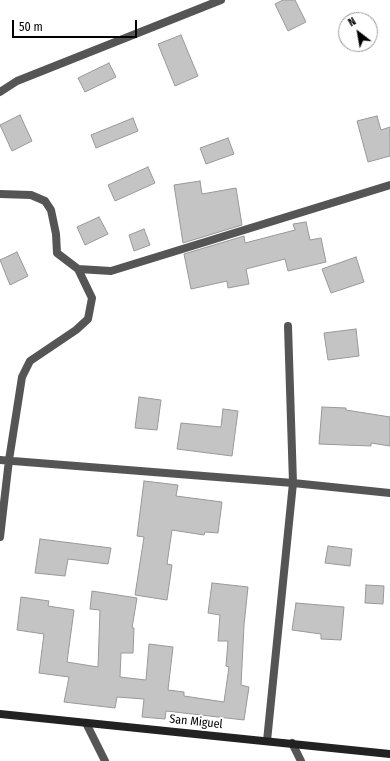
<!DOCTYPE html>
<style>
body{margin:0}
#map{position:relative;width:390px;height:761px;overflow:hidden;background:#fff;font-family:"Fira Sans Condensed",sans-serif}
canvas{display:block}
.north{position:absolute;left:338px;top:12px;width:40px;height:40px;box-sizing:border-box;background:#fff;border:1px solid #999;border-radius:50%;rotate:329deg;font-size:11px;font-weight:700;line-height:16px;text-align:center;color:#000}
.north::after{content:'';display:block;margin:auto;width:14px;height:18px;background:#000;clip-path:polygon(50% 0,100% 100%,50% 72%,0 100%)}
.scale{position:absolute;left:12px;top:20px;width:125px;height:18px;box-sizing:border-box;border:2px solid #000;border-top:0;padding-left:5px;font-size:12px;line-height:14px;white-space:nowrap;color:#000;-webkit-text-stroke:3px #fff;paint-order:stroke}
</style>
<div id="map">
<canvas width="390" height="761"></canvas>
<div class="north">N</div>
<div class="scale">50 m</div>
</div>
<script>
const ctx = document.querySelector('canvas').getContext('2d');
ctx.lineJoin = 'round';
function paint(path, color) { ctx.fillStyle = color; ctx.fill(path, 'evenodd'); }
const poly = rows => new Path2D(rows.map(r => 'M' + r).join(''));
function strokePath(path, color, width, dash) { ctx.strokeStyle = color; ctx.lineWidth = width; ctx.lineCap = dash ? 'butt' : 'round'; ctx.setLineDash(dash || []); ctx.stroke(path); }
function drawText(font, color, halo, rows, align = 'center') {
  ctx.font = font + ' "Fira Sans Condensed",sans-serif'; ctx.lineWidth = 4; ctx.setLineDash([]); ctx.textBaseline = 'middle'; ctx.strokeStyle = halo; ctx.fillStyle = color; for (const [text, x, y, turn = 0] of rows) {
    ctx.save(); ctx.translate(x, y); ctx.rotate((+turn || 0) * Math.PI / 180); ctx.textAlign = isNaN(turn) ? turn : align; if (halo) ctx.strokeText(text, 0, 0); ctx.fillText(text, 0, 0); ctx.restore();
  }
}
const building = poly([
 [283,0,295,0,306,22,288,31,275,4,283,0],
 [181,35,198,76,175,86,158,44,181,35],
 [109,63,116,77,85,92,78,78,109,63],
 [20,115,32,141,12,151,0,125,20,115],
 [377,116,381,130,390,127,390,156,368,162,357,121,377,116],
 [133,118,138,131,96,148,91,135,133,118],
 [228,138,234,154,206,164,200,148,228,138],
 [148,167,155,183,115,201,108,185,148,167],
 [200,181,202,194,236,188,242,225,183,243,174,185,200,181],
 [99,217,108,234,85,245,77,227,99,217],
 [306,222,310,240,321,238,326,262,288,271,285,259,246,269,249,284,228,288,227,281,191,289,184,254,244,236,245,243,295,230,293,224,306,222],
 [144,229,150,245,134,251,129,235,144,229],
 [17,252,28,276,10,285,0,260,17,252],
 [356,257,364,282,331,293,322,269,356,257],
 [356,329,359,356,328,360,324,333,356,329],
 [139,397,161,400,157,430,135,428,139,397],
 [322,407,346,408,346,410,390,417,390,446,371,443,371,446,319,444,322,407],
 [223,409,238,411,232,456,177,449,181,423,221,427,223,409],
 [144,481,178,485,176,496,222,502,218,533,205,532,204,535,172,530,167,564,172,565,167,600,135,595,144,537,137,536,144,481],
 [40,539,111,548,108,564,68,559,65,576,35,573,40,539],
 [328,546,352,549,350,566,325,563,328,546],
 [212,583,248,587,244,625,241,685,249,687,244,720,166,711,165,719,142,717,144,699,117,697,115,708,64,702,69,677,39,673,44,634,17,630,21,597,49,601,48,606,74,610,67,662,98,667,100,610,90,609,92,591,137,598,132,628,134,628,133,653,121,653,120,677,146,680,149,644,173,647,168,690,184,692,184,696,224,702,229,667,226,666,228,641,218,641,220,615,208,613,212,583],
 [366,585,384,586,383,604,365,603,366,585],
 [296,603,344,607,341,640,321,639,321,634,292,630,296,603]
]);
const street = poly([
 [0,92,17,81,221,0],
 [0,194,31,195,45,201,51,210,56,234,57,253,78,269,111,271,390,185],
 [0,460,293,483,390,493],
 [0,537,9,460,22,377,30,361,76,330,88,319,92,298,78,269],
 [86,723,105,761],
 [267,741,293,483,288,326],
 [292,743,301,761]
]);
const secondary = poly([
 [0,714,390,754]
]);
const streetNames = [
 ["San Miguel",196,722,6]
];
paint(building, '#c4c4c4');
strokePath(building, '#999', 1);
strokePath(street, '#555', 8);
strokePath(secondary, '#222', 8);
drawText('12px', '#000', '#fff', streetNames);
</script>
